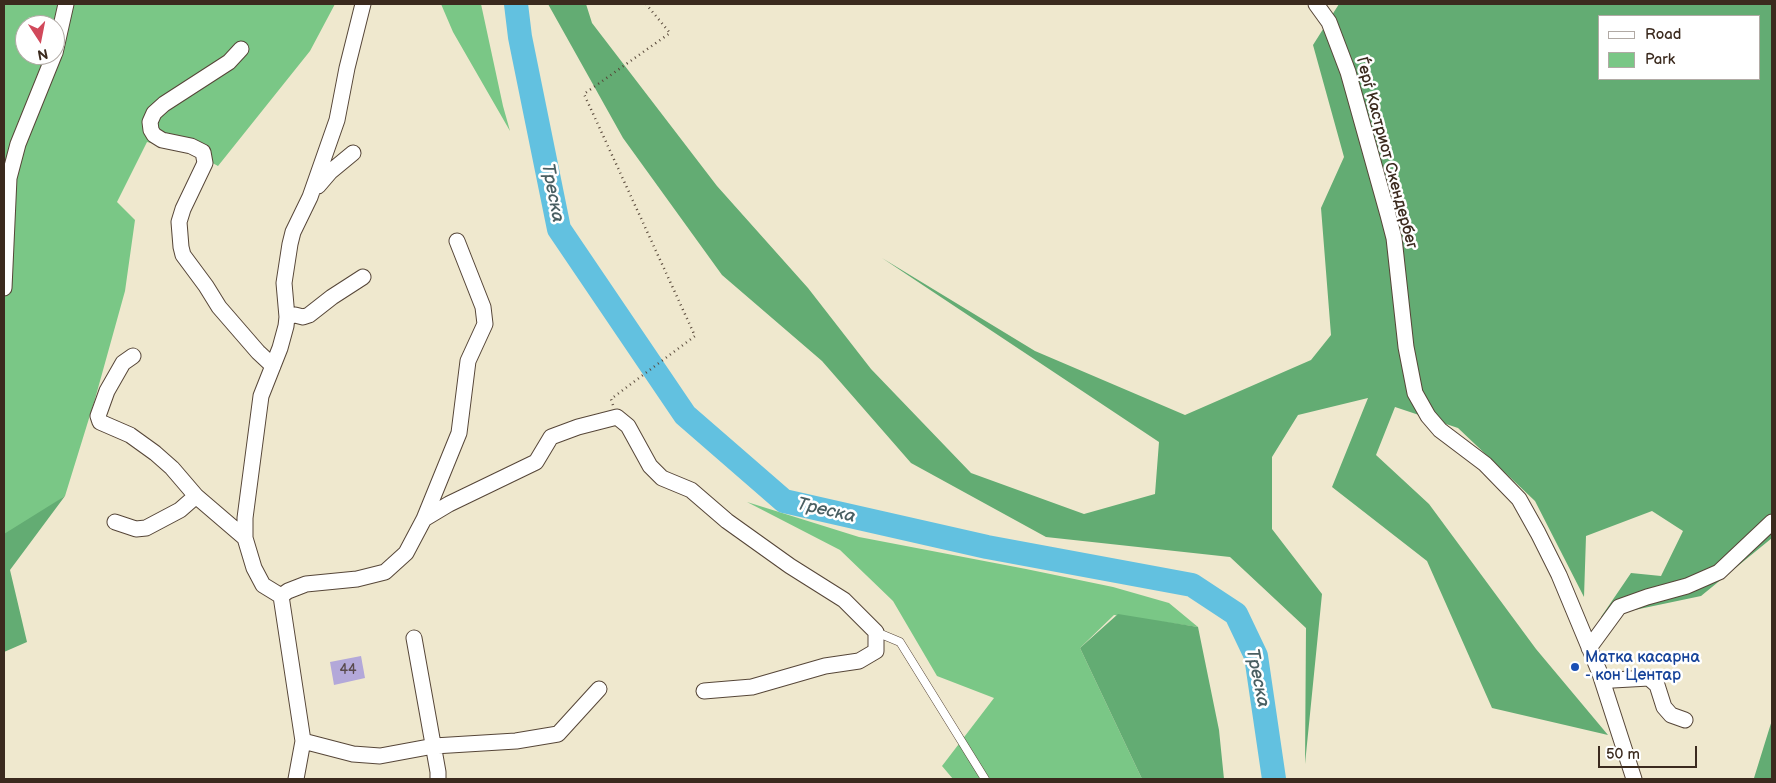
<!DOCTYPE html>
<meta charset="utf-8">
<style>
body{margin:0}
#map{position:relative;width:1776px;height:783px;overflow:hidden;background:#efe8ce;font-family:"Balsamiq Sans",sans-serif}
canvas{display:block}
.frame{position:absolute;inset:0;border:5px solid #3b2a1e;pointer-events:none}
.legend{position:absolute;left:1598px;top:15px;width:162px;height:65px;box-sizing:border-box;background:#fff;border:1px solid #b1aaa5;margin:0;padding:6px 9px;list-style:none;font-size:15px;color:#3b2a1e}
.legend li{display:flex;align-items:center;gap:10px;height:25px}
.legend b{width:25px;border:1px solid #b1aaa5}
.north{position:absolute;left:15px;top:15px;width:50px;height:50px;box-sizing:border-box;background:#fff;border:1px solid #b1aaa5;border-radius:50%;rotate:169deg;font-size:14px;font-weight:700;line-height:20px;text-align:center;color:#3b2a1e}
.north::after{content:'';display:block;margin:auto;width:18px;height:22px;background:#d1495b;clip-path:polygon(50% 0,100% 100%,50% 72%,0 100%)}
.scale{position:absolute;left:1598px;top:746px;width:99px;height:22px;box-sizing:border-box;border:2px solid #3b2a1e;border-top:0;padding-left:6px;font-size:15px;line-height:18px;white-space:nowrap;color:#3b2a1e;-webkit-text-stroke:4px #fff;paint-order:stroke}
</style>
<div id="map">
<canvas width="1776" height="783"></canvas>
<div class="frame"></div>
<ul class="legend">
<li><b style="height:6px;background:#fff"></b>Road</li>
<li><b style="height:14px;background:#7ac786"></b>Park</li>
</ul>
<div class="north">N</div>
<div class="scale">50 m</div>
</div>
<script>
const ctx = document.querySelector('canvas').getContext('2d');
ctx.lineJoin = 'round';
function paint(path, color) { ctx.fillStyle = color; ctx.fill(path, 'evenodd'); }
const poly = rows => new Path2D(rows.map(r => 'M' + r).join(''));
function strokePath(path, color, width, dash) { ctx.strokeStyle = color; ctx.lineWidth = width; ctx.lineCap = dash ? 'butt' : 'round'; ctx.setLineDash(dash || []); ctx.stroke(path); }
function drawText(font, color, halo, rows, align = 'center') {
  ctx.font = font + ' "Balsamiq Sans",sans-serif'; ctx.lineWidth = 5; ctx.setLineDash([]); ctx.textBaseline = 'middle'; ctx.strokeStyle = halo; ctx.fillStyle = color; for (const [text, x, y, turn = 0] of rows) {
    ctx.save(); ctx.translate(x, y); ctx.rotate((+turn || 0) * Math.PI / 180); ctx.textAlign = isNaN(turn) ? turn : align; if (halo) ctx.strokeText(text, 0, 0); ctx.fillText(text, 0, 0); ctx.restore();
  }
}
const green = poly([
 [4,4,335,4,310,51,218,166,196,154,147,142,117,202,135,220,125,291,95,399,65,496,40,514,4,536],
 [25,25,55,25,55,55,25,55],
 [441,4,481,4,503,106,510,131,453,32],
 [747,502,859,537,1026,569,1113,587,1169,603,1198,627,1114,615,1080,648,1142,779,953,779,942,766,994,698,937,676,893,601,840,550]
]);
const forest = poly([
 [548,4,586,4,592,23,717,186,808,288,871,369,971,473,1084,514,1155,494,1159,442,882,258,1035,351,1185,415,1311,360,1331,335,1321,208,1344,157,1313,45,1339,4,1772,4,1772,538,1701,596,1601,617,1631,573,1661,576,1683,531,1652,511,1586,536,1584,597,1535,501,1458,428,1395,407,1376,455,1429,504,1536,649,1608,735,1492,708,1427,561,1332,487,1368,398,1298,415,1272,457,1272,529,1322,594,1305,764,1306,628,1230,557,1046,537,911,463,822,361,722,275,623,138],
 [1600,16,1760,16,1760,79,1600,79],
 [65,496,10,570,27,642,4,652,4,534],
 [1118,614,1198,627,1219,730,1224,779,1142,779,1080,648],
 [1772,720,1772,778,1754,778]
]);
const river = poly([
 [516,4,520,37,559,229,685,415,784,501,987,547,1192,585,1236,614,1256,656,1274,779]
]);
const building = poly([
 [361,656,365,678,334,685,330,662]
]);
const path = poly([
 [613,405,611,399,695,336,584,94,670,33,646,4]
]);
const lane = poly([
 [876,632,900,642,985,779]
]);
const street = poly([
 [1316,4,1329,22,1348,72,1388,215,1394,238,1406,347,1415,393,1428,416,1440,430,1485,464,1519,499,1538,533,1559,575,1599,671,1634,779],
 [241,49,229,62,164,104,154,113,150,122,151,130,154,135,162,140,191,146,203,152,205,163,183,209,179,222,181,247,183,255,206,286,219,307,258,352,273,366],
 [55,53,66,4],
 [318,186,330,172,353,153],
 [4,288,9,178,18,144,54,55],
 [287,317,295,315,303,317,309,315,332,297,363,277],
 [133,356,123,363,107,391,98,416,100,422,130,435,155,453,172,468,196,496,245,538],
 [424,519,459,433,468,361,485,324,483,307,457,241],
 [115,522,136,529,146,528,180,510,196,496],
 [281,596,288,591,306,584,357,579,385,572,406,553,424,519,449,504,536,462,551,437,578,427,617,417,628,426,650,466,662,478,691,490,727,521,790,566,844,600,876,632,876,651,859,661,825,666,752,687,704,691],
 [414,638,438,772,438,779],
 [1589,648,1619,607,1647,597,1687,586,1719,572,1772,522],
 [1603,682,1613,680,1649,678,1657,685,1664,707,1671,715,1685,720],
 [303,741,353,754,380,756,434,746,516,741,558,734,599,689],
 [296,779,303,741,281,596,263,585,254,568,245,538,245,518,261,396,280,348,286,326,287,317,284,283,290,244,293,232,310,197,337,120,347,68,363,4]
]);
const markers = [
 [1575,667,5,"#1a4fb4"]
];
const numberNames = [
 ["44",348,670]
];
const streetNames = [
 ["Ѓерѓ Кастриот Скендербег",1386,153,75]
];
const transitNames = [
 ["Матка касарна",1585,658],
 ["- кон Центар",1585,676]
];
const waterNames = [
 ["Треска",552,193,79],
 ["Треска",826,511,13],
 ["Треска",1257,678,78]
];
paint(green, '#7ac786');
paint(forest, '#63ac73');
strokePath(river, '#62c1e0', 24);
paint(building, '#b3a8d9');
strokePath(lane, '#564638', 9);
strokePath(street, '#564638', 17);
strokePath(path, '#564638', 2.5, [1, 4]);
strokePath(lane, '#fff', 8);
strokePath(street, '#fff', 15);
for (const [x, y, r, color] of markers) { const dot = new Path2D(); dot.arc(x, y, r, 0, 2 * Math.PI); ctx.fillStyle = color; ctx.fill(dot); strokePath(dot, '#fff', 2); }
drawText('14px', '#594a4d', null, numberNames);
drawText('16px', '#3b2a1e', '#fff', streetNames);
drawText('16px', '#164399', '#fff', transitNames, 'left');
drawText('italic 18px', '#495f62', '#fff', waterNames);
</script>
